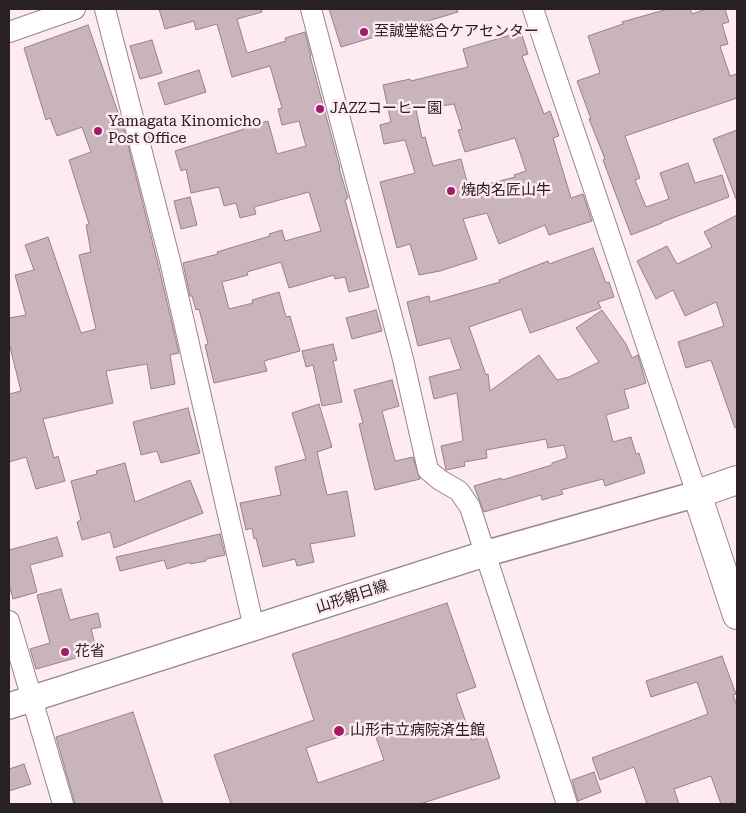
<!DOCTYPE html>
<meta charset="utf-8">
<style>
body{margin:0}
#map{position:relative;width:746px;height:813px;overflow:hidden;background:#feebf2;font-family:"Roboto Serif",serif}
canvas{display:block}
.frame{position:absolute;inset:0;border:10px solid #292024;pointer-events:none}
</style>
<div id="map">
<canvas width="746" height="813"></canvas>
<div class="frame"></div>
</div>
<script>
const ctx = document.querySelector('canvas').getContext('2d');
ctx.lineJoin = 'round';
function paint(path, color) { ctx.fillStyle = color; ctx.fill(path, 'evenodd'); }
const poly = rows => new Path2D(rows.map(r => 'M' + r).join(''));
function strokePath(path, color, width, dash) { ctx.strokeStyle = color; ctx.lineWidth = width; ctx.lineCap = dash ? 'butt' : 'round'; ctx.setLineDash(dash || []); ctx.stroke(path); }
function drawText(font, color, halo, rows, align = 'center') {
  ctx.font = font + ' "Roboto Serif","Noto Sans JP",serif'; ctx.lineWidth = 5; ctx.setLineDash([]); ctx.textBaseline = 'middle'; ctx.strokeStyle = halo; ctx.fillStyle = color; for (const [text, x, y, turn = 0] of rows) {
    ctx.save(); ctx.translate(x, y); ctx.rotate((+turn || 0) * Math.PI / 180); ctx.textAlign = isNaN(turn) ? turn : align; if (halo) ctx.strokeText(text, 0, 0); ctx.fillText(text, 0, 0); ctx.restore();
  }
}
const building = poly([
 [159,9,261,9,262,12,237,19,247,53,286,41,285,38,305,32,311,56,310,56,340,168,339,168,348,198,345,200,369,287,349,292,345,277,335,279,334,275,289,288,281,262,247,272,248,275,222,282,229,309,253,303,252,300,279,292,286,317,290,316,300,351,264,361,267,371,214,383,205,345,208,344,199,309,196,310,192,296,190,296,183,263,218,254,217,252,270,236,269,234,282,230,285,241,321,231,309,192,254,207,256,214,240,218,236,203,224,206,219,187,191,193,186,169,181,171,175,151,244,129,243,127,268,121,277,154,306,146,299,121,282,125,278,109,282,108,270,66,232,77,217,24,196,30,194,21,165,29,159,9],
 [329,9,457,9,458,12,341,47,329,9],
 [668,9,690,9,692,14,706,9,725,9,729,22,722,24,728,44,720,46,730,76,737,74,737,98,625,136,640,178,635,180,646,207,669,199,660,173,688,163,695,183,722,175,729,197,662,222,662,223,631,235,603,160,605,159,589,119,591,119,577,81,600,73,588,36,623,24,622,22,668,9],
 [88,25,125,133,158,264,179,353,170,355,175,384,151,389,147,364,106,371,113,403,43,419,54,458,58,456,65,481,36,489,26,457,9,462,9,394,21,391,9,343,9,318,26,315,15,275,34,270,25,245,48,237,81,333,96,329,79,255,91,252,86,225,89,224,69,160,91,152,82,127,57,136,50,118,46,120,24,48,88,25],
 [521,32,528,54,522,56,544,114,550,111,559,136,553,138,571,198,583,194,592,221,549,235,545,225,499,244,487,213,463,219,477,259,440,271,419,275,410,244,397,248,380,182,415,173,405,140,384,144,380,125,391,122,383,85,410,79,411,81,468,67,463,49,521,32],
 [454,104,462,129,458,130,465,152,515,138,526,171,514,175,515,177,469,189,461,159,433,166,425,137,422,138,416,110,454,104],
 [152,40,162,73,140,79,130,46,152,40],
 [199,70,206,92,165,105,158,83,199,70],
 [737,130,737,199,736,199,713,139,737,130],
 [190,197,197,225,181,229,174,201,190,197],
 [737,215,737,427,735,428,711,360,686,368,678,342,724,326,716,302,685,316,673,290,656,299,637,261,667,246,677,264,712,247,704,232,737,215],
 [593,248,606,283,609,282,614,297,598,302,601,308,530,333,521,309,469,327,486,375,488,374,490,391,539,355,557,380,569,377,599,362,576,328,602,310,626,344,632,358,638,355,646,383,624,390,629,408,606,415,613,442,631,437,636,454,639,453,645,473,605,486,603,479,561,490,563,494,542,500,541,495,484,512,474,486,501,478,502,480,552,465,552,463,567,458,564,445,548,448,546,439,486,450,487,458,464,462,465,466,446,470,441,446,463,441,457,393,434,399,429,377,461,369,450,338,418,346,407,302,429,296,430,302,500,282,499,280,548,261,549,264,593,248],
 [376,310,382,331,352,339,346,318,376,310],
 [333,344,337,360,333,361,342,402,322,406,313,365,306,367,302,351,333,344],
 [392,380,399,406,382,411,395,461,413,457,420,479,375,490,359,424,363,423,354,390,392,380],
 [319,404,332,447,317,452,327,495,347,491,355,536,310,544,314,562,297,566,295,559,263,567,256,538,254,539,252,528,246,530,240,503,281,495,275,467,306,459,292,413,319,404],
 [188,408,200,453,161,463,157,451,141,455,133,422,188,408],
 [125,463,135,502,190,480,203,513,114,548,110,532,82,540,77,522,81,520,71,481,97,474,96,471,125,463],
 [220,534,225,555,206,559,206,561,190,564,190,562,167,569,164,560,120,571,116,557,220,534],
 [57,537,63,556,30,565,37,592,13,599,9,584,9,550,57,537],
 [61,589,70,620,98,613,101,627,91,629,97,652,36,669,30,649,50,643,37,595,61,589],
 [447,603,476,687,456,694,472,740,486,736,500,778,420,804,231,804,214,755,314,720,292,654,447,603],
 [372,726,384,760,318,783,306,748,372,726],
 [722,656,736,694,733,695,737,706,737,801,729,804,721,804,711,776,674,789,679,804,647,804,634,767,600,780,592,758,708,714,697,682,651,697,646,681,722,656],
 [133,712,163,804,75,804,56,737,133,712],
 [24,764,31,784,9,791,9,769,24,764],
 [594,772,601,792,578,801,572,780,594,772]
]);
const minor = poly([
 [105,9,170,261,254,628],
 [311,9,403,359,428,470,440,480,459,491,470,507,567,804],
 [533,9,697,494],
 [9,32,75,9],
 [9,621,63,804]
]);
const major = poly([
 [9,706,484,554,697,494]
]);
const highway = poly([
 [737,480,697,494,737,615]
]);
const markers = [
 [364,32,5,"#a21b66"],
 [320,109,5,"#a21b66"],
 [98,131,5,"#a21b66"],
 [451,191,5,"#a21b66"],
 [65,652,5,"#a21b66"],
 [339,731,6,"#a21b66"]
];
const poiNames = [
 ["至誠堂総合ケアセンター",374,32],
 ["JAZZコーヒー園",330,109],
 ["Yamagata Kinomicho",108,122],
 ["Post Office",108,139],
 ["焼肉名匠山牛",461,191],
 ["花省",75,652],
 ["山形市立病院済生館",350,731]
];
const streetNames = [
 ["山形朝日線",352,597,-18]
];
paint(building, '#cab4bc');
strokePath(building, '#968189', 1);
strokePath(minor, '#99858c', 22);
strokePath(major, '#99858c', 28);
strokePath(highway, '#99858c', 30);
strokePath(minor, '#fff', 20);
strokePath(major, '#fff', 25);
strokePath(highway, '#fff', 28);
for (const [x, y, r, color] of markers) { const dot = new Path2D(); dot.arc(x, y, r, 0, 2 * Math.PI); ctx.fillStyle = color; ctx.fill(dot); strokePath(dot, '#feebf2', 2); }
drawText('15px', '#292024', '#feebf2', poiNames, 'left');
drawText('15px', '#292024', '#feebf2', streetNames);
</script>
